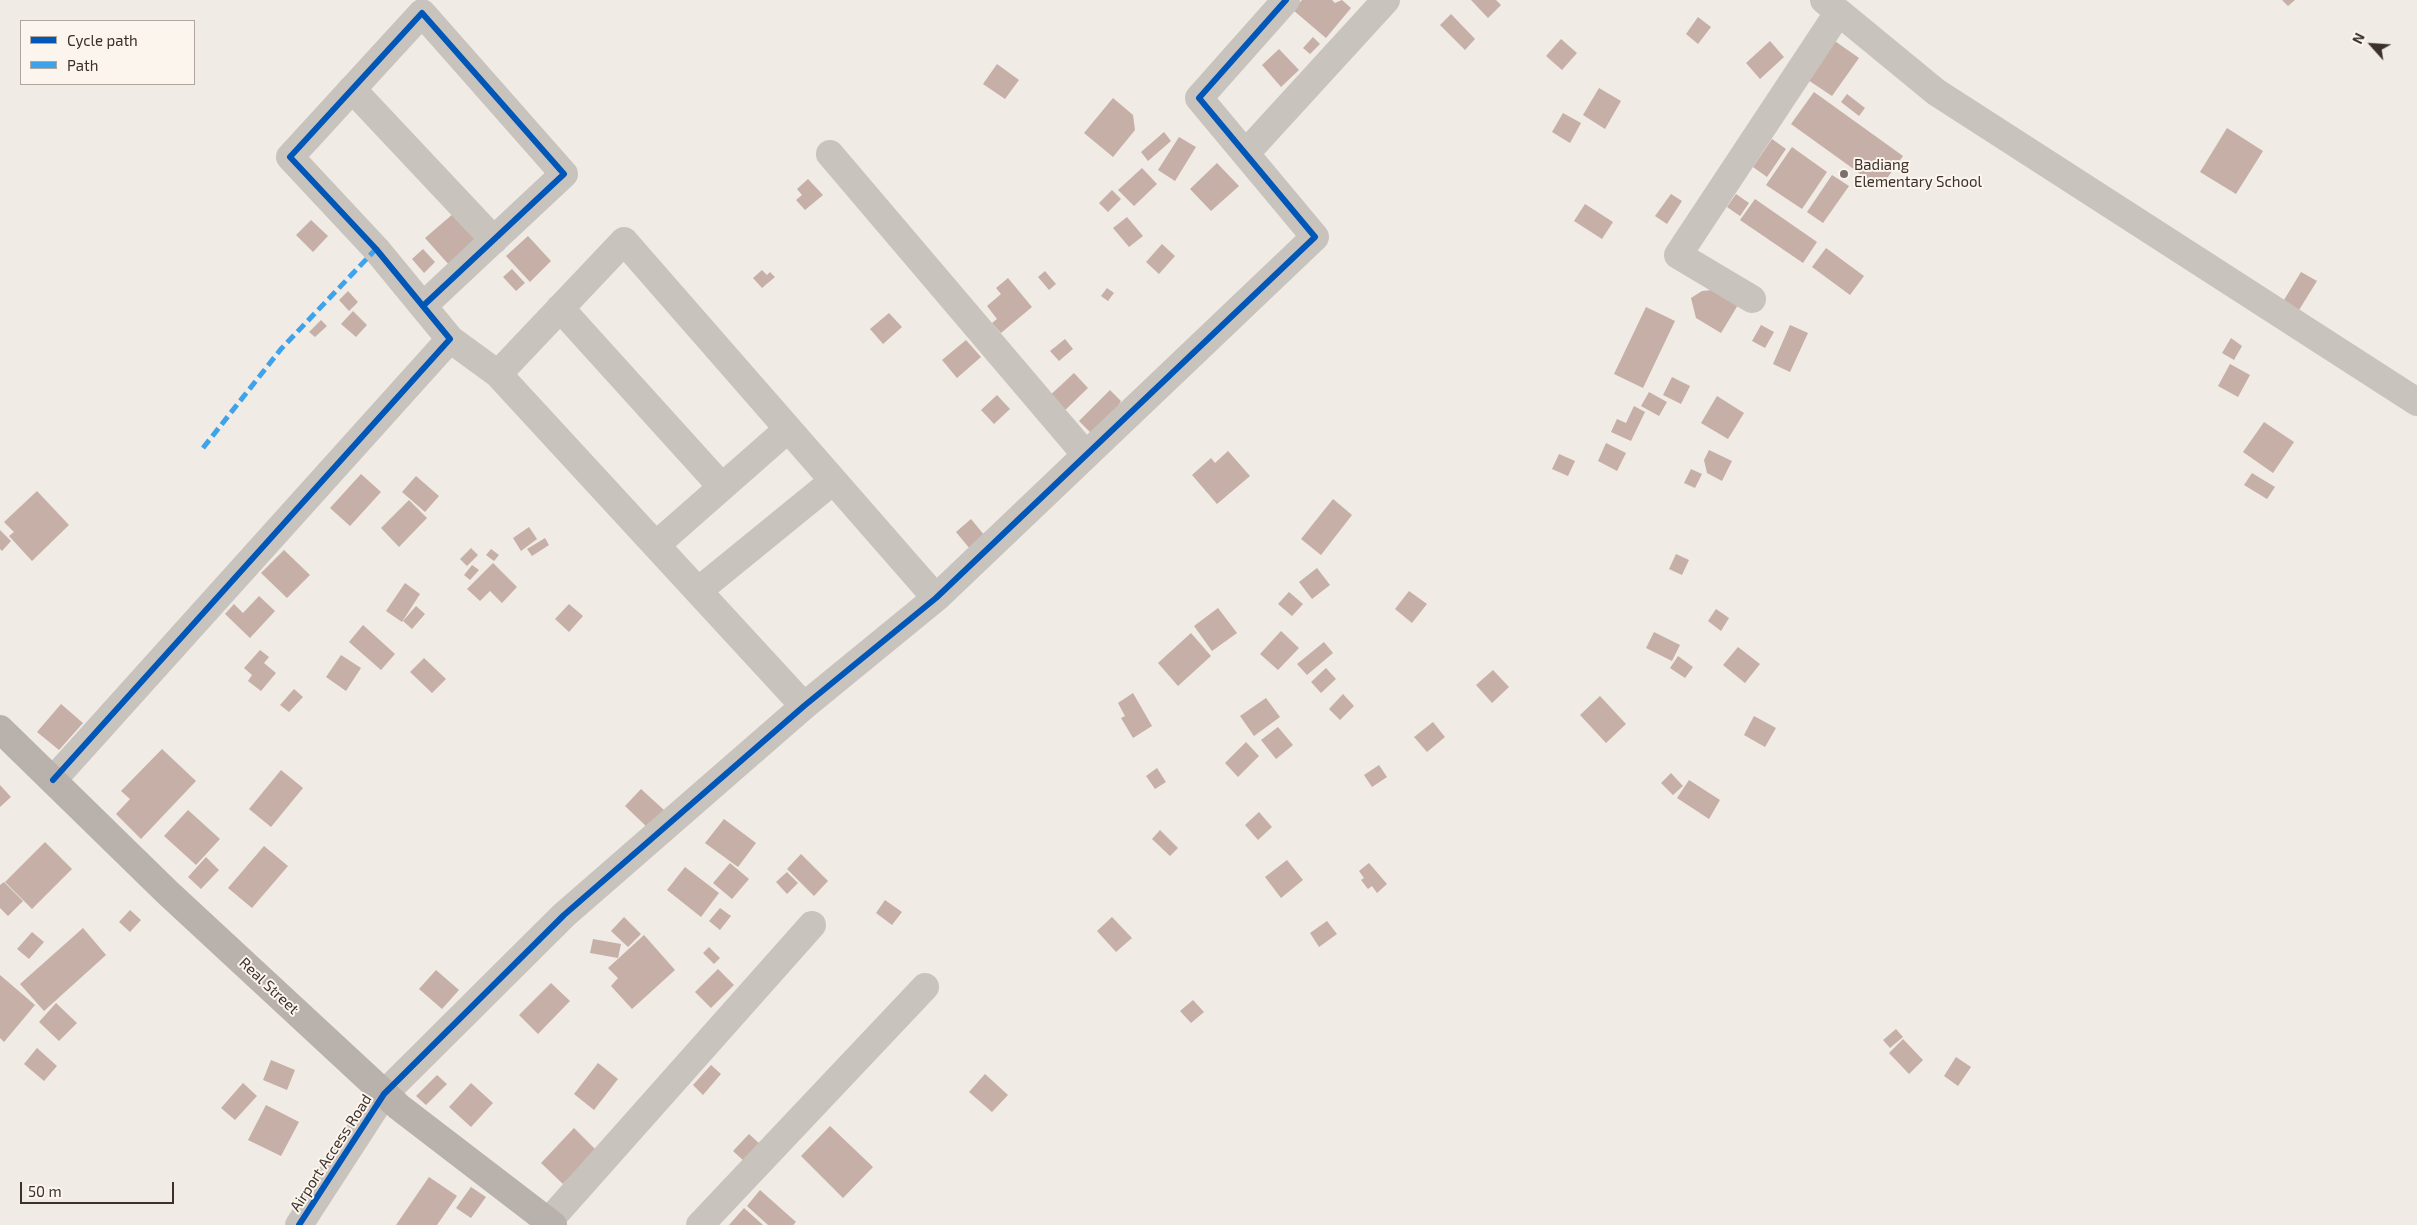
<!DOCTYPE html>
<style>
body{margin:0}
#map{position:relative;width:2417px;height:1225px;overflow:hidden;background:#f0ebe5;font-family:"Exo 2",sans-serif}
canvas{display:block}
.legend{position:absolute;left:20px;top:20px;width:175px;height:65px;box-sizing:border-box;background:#fbf5ed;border:1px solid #aea69f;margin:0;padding:6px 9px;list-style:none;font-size:15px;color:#3b302a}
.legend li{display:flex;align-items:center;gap:10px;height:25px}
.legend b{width:25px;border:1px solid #aea69f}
.north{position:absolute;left:2347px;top:20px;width:50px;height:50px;-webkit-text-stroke:4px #fbf5ed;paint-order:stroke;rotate:296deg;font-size:14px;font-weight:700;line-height:20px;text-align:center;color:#3b302a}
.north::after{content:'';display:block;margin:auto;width:18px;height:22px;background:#3b302a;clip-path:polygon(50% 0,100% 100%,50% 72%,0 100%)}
.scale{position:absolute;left:20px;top:1182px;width:154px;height:22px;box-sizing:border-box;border:2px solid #3b302a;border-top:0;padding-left:6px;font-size:15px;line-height:18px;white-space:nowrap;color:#3b302a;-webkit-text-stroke:4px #fbf5ed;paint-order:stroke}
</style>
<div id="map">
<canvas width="2417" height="1225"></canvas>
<ul class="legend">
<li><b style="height:6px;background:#0057b8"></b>Cycle path</li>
<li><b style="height:6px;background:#3fa3eb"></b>Path</li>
</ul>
<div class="north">N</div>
<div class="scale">50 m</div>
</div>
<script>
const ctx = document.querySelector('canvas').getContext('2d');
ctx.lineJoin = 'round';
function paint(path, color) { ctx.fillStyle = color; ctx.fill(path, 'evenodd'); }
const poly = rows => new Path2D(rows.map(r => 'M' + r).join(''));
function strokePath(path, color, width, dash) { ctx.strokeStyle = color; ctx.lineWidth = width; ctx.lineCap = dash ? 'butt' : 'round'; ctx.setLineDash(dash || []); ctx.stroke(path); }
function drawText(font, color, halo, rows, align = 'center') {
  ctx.font = font + ' "Exo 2",sans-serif'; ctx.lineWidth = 4; ctx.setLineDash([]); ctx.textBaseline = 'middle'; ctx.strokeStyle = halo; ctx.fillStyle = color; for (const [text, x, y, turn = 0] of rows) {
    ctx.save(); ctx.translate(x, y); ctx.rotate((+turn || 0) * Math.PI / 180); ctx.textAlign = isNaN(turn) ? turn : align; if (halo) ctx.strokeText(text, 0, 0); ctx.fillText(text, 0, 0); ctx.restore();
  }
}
const building = poly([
 [1302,0,1332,0,1335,3,1342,0,1351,8,1326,38,1293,10],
 [1471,0,1496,0,1501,5,1488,18],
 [2282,0,2295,0,2288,6],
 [1451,14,1475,39,1465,50,1440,25],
 [1698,17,1711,27,1698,44,1686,34],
 [1313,37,1320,44,1310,54,1303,48],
 [1561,39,1577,53,1562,70,1546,56],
 [1832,39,1859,58,1832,96,1805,78],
 [1770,41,1784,57,1760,79,1746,63],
 [1279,49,1299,70,1281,87,1262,65],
 [997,64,1019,80,1005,99,983,84],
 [1599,88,1621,101,1605,129,1583,115],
 [1814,92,1903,156,1880,188,1791,124],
 [1847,94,1865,108,1859,116,1841,102],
 [1113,98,1133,115,1135,130,1113,157,1084,133],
 [1563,113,1581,123,1570,143,1552,132],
 [2227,128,2263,151,2236,194,2200,172],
 [1164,132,1171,141,1148,161,1141,152],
 [1179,137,1196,147,1175,181,1158,170],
 [1772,139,1786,149,1767,177,1753,167],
 [1792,147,1827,172,1802,209,1766,185],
 [1217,163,1239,186,1211,211,1190,189],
 [1142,168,1157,184,1134,206,1118,190],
 [1832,175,1849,186,1823,223,1807,212],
 [808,179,823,195,805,210,796,200,802,195,797,189],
 [1112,190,1121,199,1108,212,1099,203],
 [1671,194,1682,201,1667,224,1655,216],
 [1736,194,1749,203,1740,216,1727,207],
 [1755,199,1817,242,1803,263,1740,220],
 [1585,204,1613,222,1602,239,1574,221],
 [454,213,479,241,450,266,425,238],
 [1127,217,1143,236,1129,247,1113,228],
 [311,220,328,236,313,252,296,235],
 [528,236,551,261,530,282,506,256],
 [1162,244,1175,256,1159,274,1146,262],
 [1826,248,1864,276,1850,295,1812,267],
 [423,249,435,262,424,273,412,259],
 [512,269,525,283,516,291,503,277],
 [762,270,767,275,770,272,775,277,762,288,753,278],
 [1045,271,1056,284,1049,290,1038,277],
 [2301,272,2317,281,2299,310,2284,300],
 [1008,278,1032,307,1001,333,992,323,997,319,987,306,1001,294,996,288],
 [1107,288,1114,293,1108,301,1101,296],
 [1712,290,1738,305,1721,333,1696,318,1691,298,1702,291],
 [348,291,358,302,349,311,339,300],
 [1646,307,1675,321,1643,388,1614,374],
 [353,311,367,325,356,337,341,324],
 [889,313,902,327,883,344,870,329],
 [321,320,327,326,315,337,309,332],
 [1761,325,1774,332,1765,348,1752,341],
 [1790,325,1808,333,1790,372,1773,364],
 [2231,338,2242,346,2234,360,2222,353],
 [1065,339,1073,349,1059,361,1050,351],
 [966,340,981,357,957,378,942,360],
 [2230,364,2250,375,2238,397,2218,386],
 [1074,373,1088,388,1060,415,1045,400],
 [1672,377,1690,386,1681,404,1663,395],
 [1110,390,1121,401,1116,410,1092,434,1079,421],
 [1649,392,1667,402,1659,416,1641,406],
 [997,395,1010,409,994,424,981,410],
 [1717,396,1744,413,1728,439,1701,423],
 [1634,406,1645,412,1631,441,1611,432,1617,419,1626,423],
 [2264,422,2294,442,2273,473,2243,452],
 [1606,443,1626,453,1617,471,1598,461],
 [1709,450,1732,461,1722,481,1707,473,1704,460],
 [1228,451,1250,476,1217,504,1192,475,1211,458,1215,463],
 [1559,454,1575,461,1568,476,1552,469],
 [1691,469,1702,474,1695,488,1684,483],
 [2252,473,2275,487,2267,499,2244,485],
 [361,474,381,492,350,526,330,508],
 [416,476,439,496,425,512,402,492],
 [37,491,69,525,32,561,9,536,14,532,4,522],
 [1333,499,1352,515,1321,555,1301,539],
 [409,500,427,518,399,547,381,528],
 [971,519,985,536,970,549,956,532],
 [529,527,537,539,521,551,513,538],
 [0,530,11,541,2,551,0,549],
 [545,538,549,545,532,556,527,549],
 [471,548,478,555,467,566,460,559],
 [491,549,499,555,494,561,486,555],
 [284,550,310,575,287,598,261,573],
 [1676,554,1689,560,1682,575,1669,569],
 [493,563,517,587,502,603,490,591,480,601,467,589],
 [472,565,479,570,470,580,464,575],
 [1317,568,1330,585,1312,599,1299,582],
 [405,583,420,594,402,622,386,611],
 [1409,591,1427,604,1412,623,1395,609],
 [1289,592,1303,604,1292,616,1278,604],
 [259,596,275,611,250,638,225,614,234,604,243,613],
 [569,604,583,616,569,632,555,619],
 [416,606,425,614,412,629,403,621],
 [1218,608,1237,633,1212,651,1194,626],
 [1716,609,1729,618,1721,631,1708,621],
 [363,625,395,654,381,670,349,642],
 [1281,631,1299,648,1278,670,1260,654],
 [1654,632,1680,645,1672,661,1646,648],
 [1191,633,1211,656,1178,686,1158,663],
 [1324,642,1333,653,1307,675,1297,664],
 [1738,647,1760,664,1745,683,1723,665],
 [260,650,269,657,264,663,276,673,261,691,248,681,252,675,244,668],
 [341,655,361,668,346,691,326,677],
 [1678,656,1693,667,1685,678,1670,668],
 [424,658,446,679,432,693,410,672],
 [1326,668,1336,679,1321,693,1311,682],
 [1493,670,1509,687,1492,703,1476,685],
 [294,689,303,697,289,712,280,705],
 [1133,693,1152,726,1133,738,1121,718,1125,716,1118,703],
 [1343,694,1354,706,1340,720,1329,709],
 [1600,696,1626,724,1606,743,1580,715],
 [1266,698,1280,717,1254,736,1240,716],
 [61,704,83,723,59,750,37,732],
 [1754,716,1776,728,1765,747,1744,735],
 [1433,722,1445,737,1427,752,1414,737],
 [1278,727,1293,745,1276,759,1261,740],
 [1246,742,1259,756,1238,777,1225,763],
 [162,749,196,781,141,839,116,814,130,799,121,791],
 [1379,765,1387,777,1372,787,1364,775],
 [1157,768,1166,782,1155,789,1146,776],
 [281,770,303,788,271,827,249,809],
 [1671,773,1683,786,1673,795,1661,783],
 [1689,780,1720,800,1709,819,1677,798],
 [0,785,11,797,0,807],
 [641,789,664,810,648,828,625,806],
 [188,810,220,839,196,865,164,836],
 [1259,812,1272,827,1258,840,1245,825],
 [724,819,756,843,738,867,705,843],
 [1160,830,1178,848,1170,856,1152,839],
 [45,842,72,869,32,909,5,882],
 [264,846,288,866,252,908,228,888],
 [801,854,828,881,814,896,787,869],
 [206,857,219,870,201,889,188,877],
 [1287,860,1303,880,1281,898,1265,877],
 [730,863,749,879,732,899,713,883],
 [1369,863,1387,884,1377,893,1372,886,1368,889,1361,880,1364,878,1359,871],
 [685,867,719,893,701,917,667,890],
 [787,872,798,883,787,894,776,882],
 [4,882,23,901,8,916,0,908,0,885],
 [885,900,902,912,892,925,876,913],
 [720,908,731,916,720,930,709,921],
 [130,910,141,920,130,932,119,922],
 [624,917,641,934,628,947,611,931],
 [1112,917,1132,938,1116,952,1097,931],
 [1327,921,1337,934,1319,947,1310,933],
 [83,928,106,955,44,1011,20,984],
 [32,932,44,942,29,959,17,949],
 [644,935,675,970,632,1009,611,986,618,978,608,968],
 [593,939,621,944,618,958,590,953],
 [709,947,720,958,714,964,703,953],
 [718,969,734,985,711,1008,695,992],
 [436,970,459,990,442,1009,419,989],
 [0,975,35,1005,4,1042,0,1038],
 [551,983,570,1001,538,1034,519,1015],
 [1193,1000,1204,1012,1191,1023,1180,1011],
 [56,1003,77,1023,59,1041,39,1022],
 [1896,1029,1903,1037,1890,1048,1883,1040],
 [1903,1039,1923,1060,1909,1074,1889,1053],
 [37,1048,57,1066,44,1081,24,1064],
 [1956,1057,1971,1067,1958,1086,1944,1076],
 [271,1060,295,1070,287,1090,263,1080],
 [598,1063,618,1079,594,1110,574,1094],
 [711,1065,721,1074,703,1095,693,1085],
 [985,1074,1008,1095,992,1112,969,1092],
 [437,1075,447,1084,426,1105,416,1096],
 [243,1083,257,1096,235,1120,221,1108],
 [471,1083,493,1103,471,1127,449,1107],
 [266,1105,299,1122,281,1156,248,1140],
 [830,1126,873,1167,843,1198,801,1156],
 [574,1128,596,1150,563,1184,541,1163],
 [749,1134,761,1145,745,1162,733,1151],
 [429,1177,457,1196,437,1225,396,1225],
 [471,1187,486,1197,471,1218,456,1208],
 [760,1190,796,1222,793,1225,768,1225,747,1206],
 [744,1208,763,1225,729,1225]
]);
const minor = poly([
 [1824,0,1936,92,2417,402],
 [352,89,494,240],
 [1246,153,1386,0],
 [830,154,1086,455],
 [1752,299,1678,255,1838,13],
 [560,308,722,487],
 [450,339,498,374,804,706],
 [498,374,624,241,936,598],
 [656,545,788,429],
 [698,591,833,481],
 [53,780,450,339,376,249,290,157,422,13,564,174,424,305],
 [548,1222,812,925],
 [299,1225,384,1094,564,915,804,706,936,598,1315,237,1199,98,1286,0],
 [700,1225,925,987]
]);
const major = poly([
 [0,729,167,892,399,1107,553,1225]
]);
const quiet = poly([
 [203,448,281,349,376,249]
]);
const cycleway = poly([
 [53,780,450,339,376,249,290,157,422,13,564,174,424,305],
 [299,1225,384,1094,564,915,804,706,936,598,1315,237,1199,98,1286,0]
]);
const markers = [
 [1844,174,5,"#7a716b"]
];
const poiNames = [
 ["Badiang",1854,165],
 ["Elementary School",1854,182]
];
const streetNames = [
 ["Real Street",269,986,43],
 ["Airport Access Road",331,1153,-57]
];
paint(building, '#c5afa6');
strokePath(minor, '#c9c3bd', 28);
strokePath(major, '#b8b1ac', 28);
strokePath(quiet, '#3fa3eb', 5, [10, 5]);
strokePath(cycleway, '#0057b8', 6);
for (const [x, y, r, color] of markers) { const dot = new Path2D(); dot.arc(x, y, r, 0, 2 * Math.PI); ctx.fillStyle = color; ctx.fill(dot); strokePath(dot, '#fbf5ed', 2); }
drawText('15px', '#3b302a', '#fbf5ed', poiNames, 'left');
drawText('15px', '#3b302a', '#fbf5ed', streetNames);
</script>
